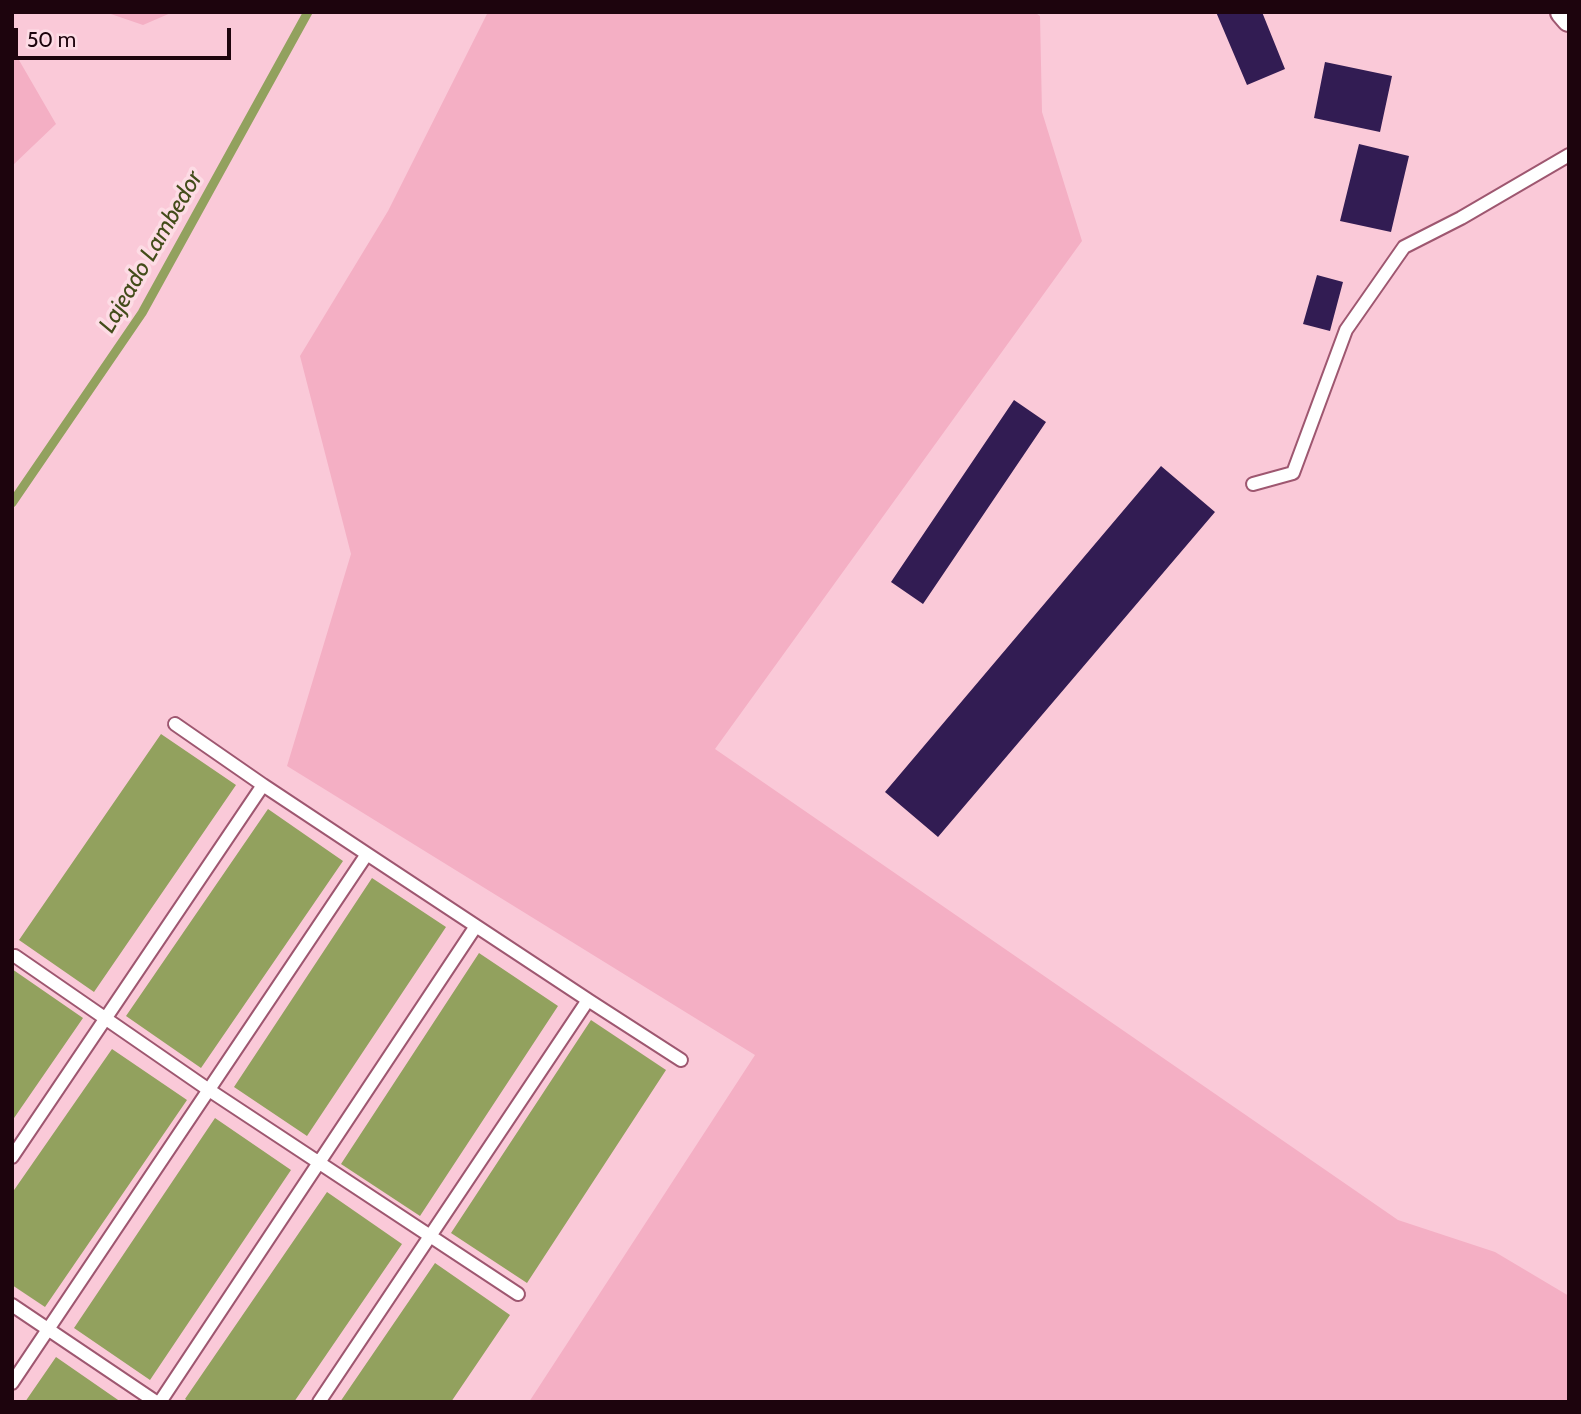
<!DOCTYPE html>
<style>
body{margin:0}
#map{position:relative;width:1581px;height:1414px;overflow:hidden;background:#fac9d8;font-family:Cabin,sans-serif}
canvas{display:block}
.frame{position:absolute;inset:0;border:14px solid #1d040d;pointer-events:none}
.scale{position:absolute;left:14px;top:28px;width:217px;height:32px;box-sizing:border-box;border:4px solid #1d040d;border-top:0;padding-left:9px;font-size:21px;line-height:24px;white-space:nowrap;color:#1d040d;-webkit-text-stroke:5px #fddce5;paint-order:stroke}
</style>
<div id="map">
<canvas width="1581" height="1414"></canvas>
<div class="frame"></div>
<div class="scale">50 m</div>
</div>
<script>
const ctx = document.querySelector('canvas').getContext('2d');
ctx.lineJoin = 'round';
function paint(path, color) { ctx.fillStyle = color; ctx.fill(path, 'evenodd'); }
const poly = rows => new Path2D(rows.map(r => 'M' + r).join(''));
function strokePath(path, color, width, dash) { ctx.strokeStyle = color; ctx.lineWidth = width; ctx.lineCap = dash ? 'butt' : 'round'; ctx.setLineDash(dash || []); ctx.stroke(path); }
function drawText(font, color, halo, rows, align = 'center') {
  ctx.font = font + ' Cabin,sans-serif'; ctx.lineWidth = 7; ctx.setLineDash([]); ctx.textBaseline = 'middle'; ctx.strokeStyle = halo; ctx.fillStyle = color; for (const [text, x, y, turn = 0] of rows) {
    ctx.save(); ctx.translate(x, y); ctx.rotate((+turn || 0) * Math.PI / 180); ctx.textAlign = isNaN(turn) ? turn : align; if (halo) ctx.strokeText(text, 0, 0); ctx.fillText(text, 0, 0); ctx.restore();
  }
}
const green = poly([
 [105,12,173,12,143,25],
 [488,12,1034,12,1040,16,1042,112,1082,241,715,749,1398,1220,1495,1252,1569,1296,1569,1402,529,1402,755,1055,287,766,351,554,300,356,388,211],
 [12,48,56,124,12,166]
]);
const water = poly([
 [161,734,236,785,94,992,19,940],
 [268,809,343,861,201,1068,126,1016],
 [372,878,446,927,307,1136,234,1087],
 [479,953,558,1006,420,1216,341,1164],
 [12,969,83,1018,12,1121],
 [591,1020,666,1070,527,1283,451,1233],
 [112,1049,187,1100,45,1307,12,1285,12,1193],
 [215,1118,291,1170,150,1380,74,1328],
 [327,1192,402,1244,294,1402,189,1402,185,1399],
 [435,1263,510,1315,451,1402,340,1402],
 [56,1357,121,1402,25,1402]
]);
const stream = poly([
 [12,503,142,313,308,12]
]);
const building = poly([
 [1216,12,1262,12,1285,69,1247,85],
 [1325,62,1392,76,1380,132,1314,118],
 [1359,144,1409,156,1391,232,1340,221],
 [1317,275,1343,282,1330,331,1303,324],
 [1014,400,1046,422,923,604,891,582],
 [1161,466,1215,512,938,837,885,792]
]);
const service = poly([
 [1253,484,1293,473,1346,330,1404,247,1461,218,1569,155],
 [175,724,263,785],
 [15,956,209,1090,518,1294],
 [588,1000,681,1060],
 [12,1157,263,785,367,854,12,1383],
 [12,1305,156,1402],
 [160,1402,476,926],
 [319,1402,588,1000,367,854]
]);
const minor = poly([
 [1563,12,1569,19]
]);
const waterNames = [
 ["Lajeado Lambedor",151,252,-60]
];
paint(green, '#f4afc4');
paint(water, '#92a15e');
strokePath(stream, '#92a15e', 9);
paint(building, '#321c53');
strokePath(service, '#9e5770', 16);
strokePath(minor, '#9e5770', 28);
strokePath(service, '#fff', 12);
strokePath(minor, '#fff', 24);
drawText('italic 24px', '#434c1a', '#fddce5', waterNames);
</script>
